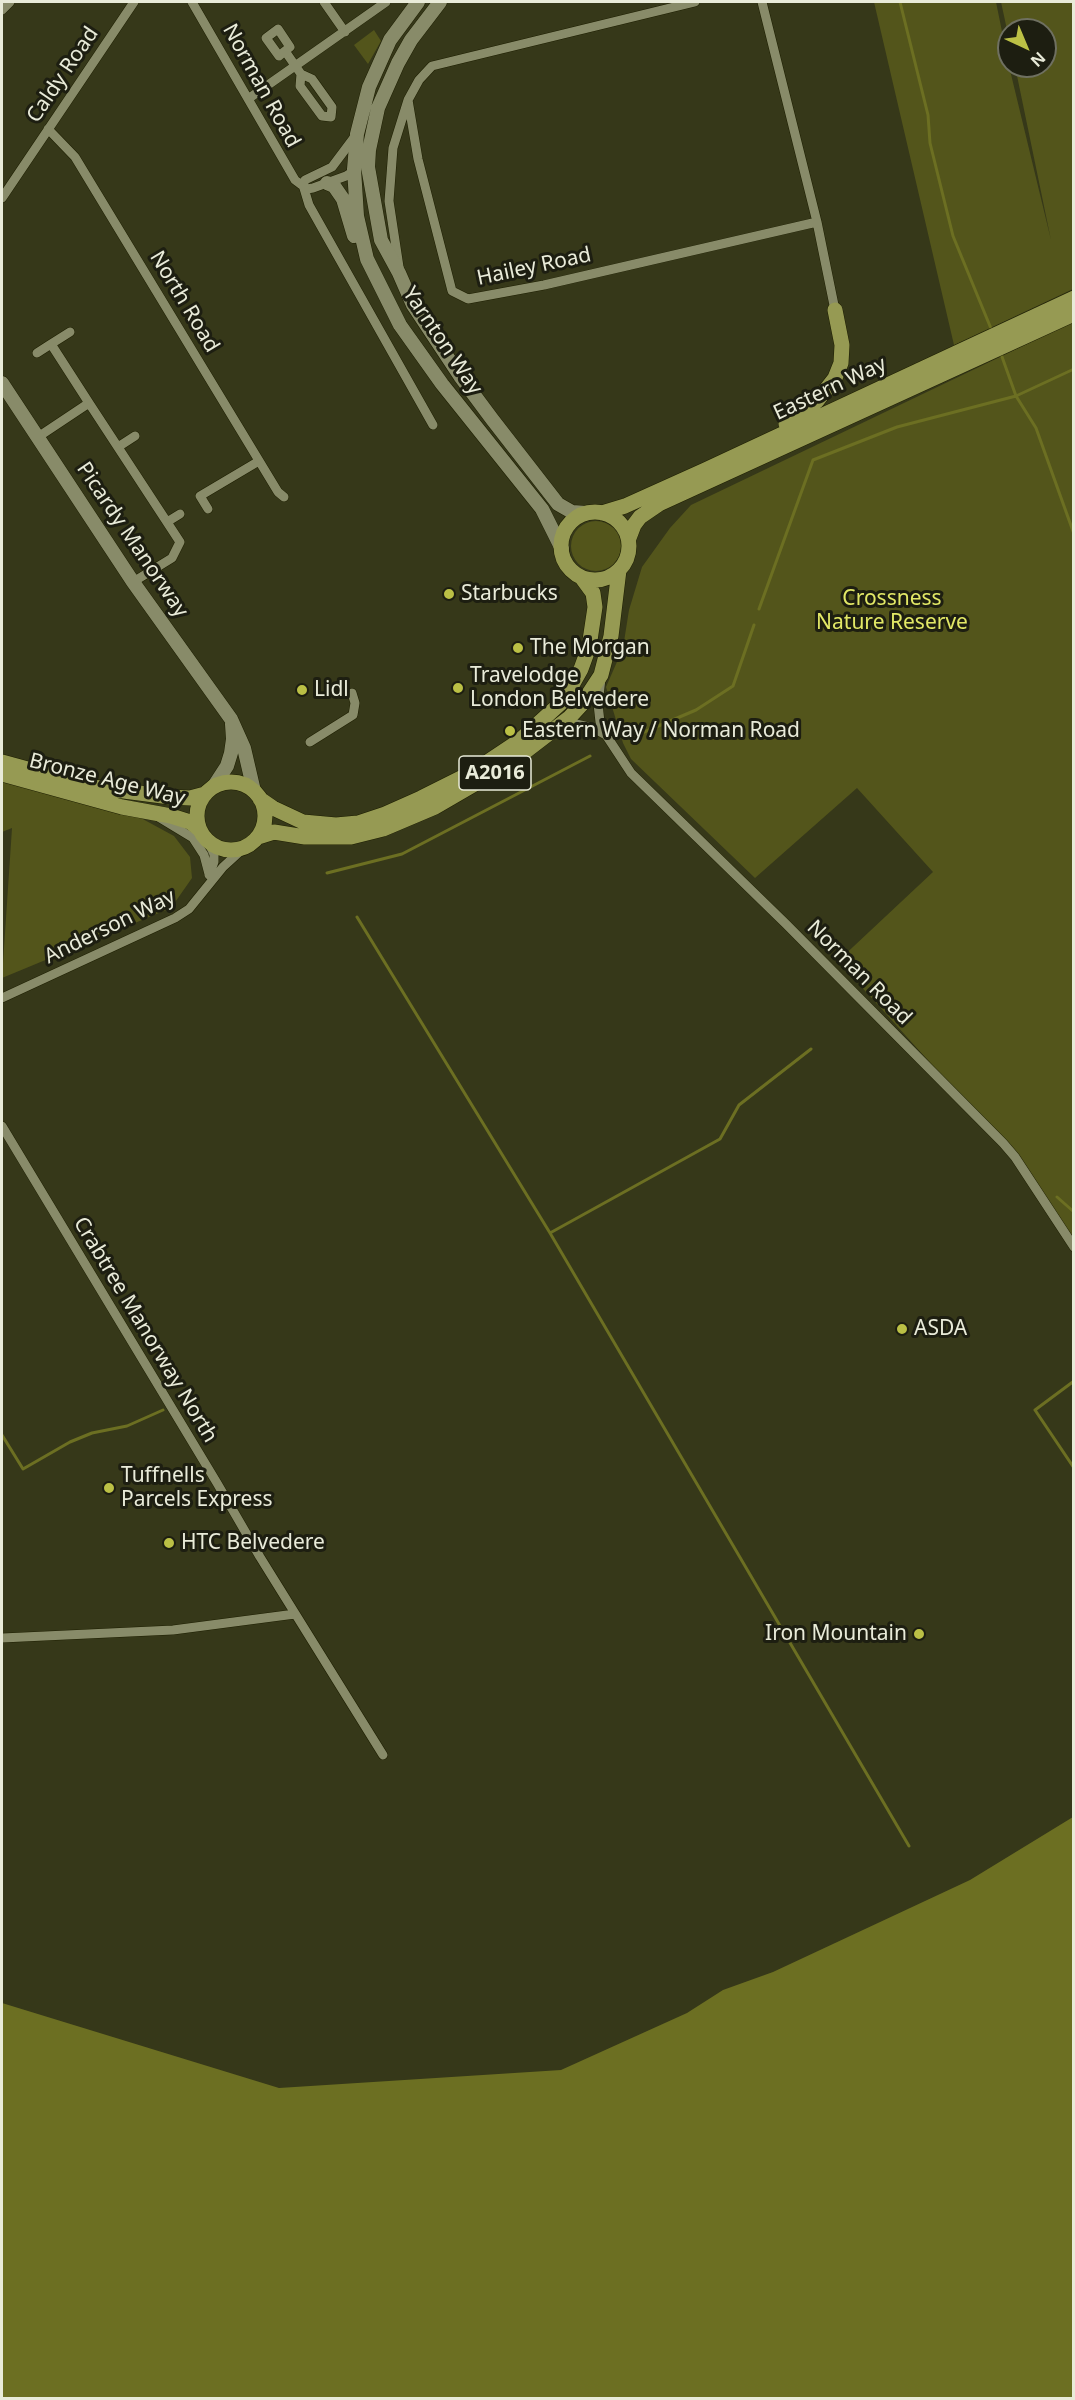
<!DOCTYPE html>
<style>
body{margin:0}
#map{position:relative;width:1075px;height:2400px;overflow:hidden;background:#363819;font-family:"Noto Sans",sans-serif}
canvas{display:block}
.frame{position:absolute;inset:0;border:3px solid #e9ebd9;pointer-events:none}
.north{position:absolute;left:997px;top:18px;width:60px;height:60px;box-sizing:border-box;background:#1d1e11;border:2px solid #6f7061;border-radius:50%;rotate:136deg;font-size:16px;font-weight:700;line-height:24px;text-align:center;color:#e9ebd9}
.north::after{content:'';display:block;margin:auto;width:21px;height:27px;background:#bbc045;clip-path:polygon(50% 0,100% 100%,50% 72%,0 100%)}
</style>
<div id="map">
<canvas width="1075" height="2400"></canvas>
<div class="frame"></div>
<div class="north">N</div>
</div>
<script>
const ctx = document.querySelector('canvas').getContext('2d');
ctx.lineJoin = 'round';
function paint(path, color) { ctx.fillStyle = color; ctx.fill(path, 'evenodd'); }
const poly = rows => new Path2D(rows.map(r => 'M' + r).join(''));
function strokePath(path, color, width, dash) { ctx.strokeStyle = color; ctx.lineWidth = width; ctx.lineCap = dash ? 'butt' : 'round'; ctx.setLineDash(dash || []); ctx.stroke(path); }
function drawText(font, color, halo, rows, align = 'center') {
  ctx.font = font + ' "Noto Sans",sans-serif'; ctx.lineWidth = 6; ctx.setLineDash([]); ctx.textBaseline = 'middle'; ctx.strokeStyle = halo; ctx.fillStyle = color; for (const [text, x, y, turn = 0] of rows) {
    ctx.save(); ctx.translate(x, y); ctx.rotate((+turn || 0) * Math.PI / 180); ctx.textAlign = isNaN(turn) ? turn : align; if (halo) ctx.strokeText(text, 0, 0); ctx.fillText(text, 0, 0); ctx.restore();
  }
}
const green = poly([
 [874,2,996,2,1009,66,1051,240,1015,66,1045,66,1045,30,1009,30,1009,39,1001,2,1073,2,1073,289,954,345],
 [374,30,381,41,368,64,354,45],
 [1073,322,1073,1245,1003,1143,838,961,933,872,857,788,755,878,631,759,623,743,606,687,623,648,629,610,642,567,670,528,691,505],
 '571 546a25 25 0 1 1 50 0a25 25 0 1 1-50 0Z',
 [2,780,139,817,174,836,190,857,192,878,171,908,2,978,12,828,2,832]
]);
const water = poly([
 [1073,1817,1073,2398,2,2398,2,2003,279,2088,561,2070,687,2013,723,1990,773,1972,970,1880]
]);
const stream = poly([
 [900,2,928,115,930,143,953,236,992,331],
 [1001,354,1016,396,1036,428,1074,534],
 [759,609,813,460,897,427,1016,396,1074,369],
 [630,738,696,710,733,686,754,625],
 [327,873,402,854,590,756],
 [357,917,550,1233,909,1846],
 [1057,1197,1074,1212],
 [550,1233,720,1139,739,1105,811,1049],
 [1074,1381,1035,1410,1074,1468],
 [2,1435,23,1469,70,1442,92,1433,127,1426,163,1410]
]);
const street = poly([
 [192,2,295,180,307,189,313,188,346,176,357,169],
 [324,2,345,32],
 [762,2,817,222,835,310],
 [2,10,10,2],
 [285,51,290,47,278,29,266,38,279,56,285,51,301,74,300,86,322,116,331,117,332,107,312,79,301,74],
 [248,99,386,2],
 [408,100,418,159,452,291,468,299,544,285,817,222],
 [48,129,75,157,278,492,284,497],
 [303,185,309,205,433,425],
 [303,185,305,180,332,167,356,135],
 [2,198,134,2],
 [399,267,389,201,393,148,408,100,419,80,432,66,695,2],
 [51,344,70,332],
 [37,353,51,344,89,403],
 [38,437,89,403,180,542,172,558,133,582],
 [118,447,135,436],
 [208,509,200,496,259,461],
 [167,522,180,514],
 [601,679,598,704,600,722,606,735,631,773,786,924,1003,1143,1015,1157,1074,1247],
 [560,729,576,724,593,728,606,735],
 [310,742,353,715,355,703,352,693],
 [160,818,193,838,204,855,209,874],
 [207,839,214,854,214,862,209,875],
 [2,998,175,918,189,909,223,867,246,846],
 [2,1126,217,1483,260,1557,383,1755],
 [2,1638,173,1630,295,1614]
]);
const secondary = poly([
 [418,2,390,40,369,87,357,134,354,169,357,216,367,259,400,325,442,384,542,509,562,549],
 [440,2,411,40,398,63,378,108,369,150,368,167,381,240,399,273,413,305,460,376,492,419,558,504,572,512,587,513],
 [327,183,334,186,343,199,354,236],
 [2,383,133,582,231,719,244,748,254,791],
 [214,786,227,766,231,753,233,739,232,724]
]);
const primary = poly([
 [786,424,817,401,835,378,841,363,842,345,835,310],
 '561 546a34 34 0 1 1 68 0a34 34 0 1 1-68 0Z',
 [602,513,625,506,705,470,1074,298],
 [629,538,634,525,640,517,659,504,1074,314],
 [2,762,93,787,170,797,190,798,205,794],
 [2,774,122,807,171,816,190,822,200,830],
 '197 816a34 34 0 1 1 68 0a34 34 0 1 1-68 0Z',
 [260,799,273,808,303,822,336,825,358,823,385,814,421,798,471,773,519,741,563,701,581,669,589,647,595,607,593,593,582,578],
 [258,837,274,832,305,837,351,837,383,829,435,807,509,764,569,718,582,704,601,675,611,636,619,570]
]);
const markers = [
 [449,594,6,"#bbc045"],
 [518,648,6,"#bbc045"],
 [458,688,6,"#bbc045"],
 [302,690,6,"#bbc045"],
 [510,731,6,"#bbc045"],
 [902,1329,6,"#bbc045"],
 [109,1488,6,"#bbc045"],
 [169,1543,6,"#bbc045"],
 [919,1634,6,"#bbc045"]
];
const shields = [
 [495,773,72]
];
const shieldNames = [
 ["A2016",495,773]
];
const streetNames = [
 ["Caldy Road",63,75,-56],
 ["Norman Road",261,86,61],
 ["Hailey Road",534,267,-12],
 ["North Road",184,302,59],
 ["Yarnton Way",442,341,56],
 ["Eastern Way",830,389,-25],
 ["Picardy Manorway",132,540,56],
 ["Bronze Age Way",107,780,14],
 ["Anderson Way",110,927,-26],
 ["Norman Road",859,973,45],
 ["Crabtree Manorway North",145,1330,59]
];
const poiNames = [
 ["Starbucks",461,594],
 ["The Morgan",530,648],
 ["Travelodge",470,676],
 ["London Belvedere",470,700],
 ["Lidl",314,690],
 ["Eastern Way / Norman Road",522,731],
 ["ASDA",914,1329],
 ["Tuffnells",121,1476],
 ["Parcels Express",121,1500],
 ["HTC Belvedere",181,1543],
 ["Iron Mountain",907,1634,"right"]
];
const parkNames = [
 ["Crossness",892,599],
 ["Nature Reserve",892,623]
];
paint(green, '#53551b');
paint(water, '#6c6f22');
strokePath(stream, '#6c6f22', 3);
strokePath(street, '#1e1f01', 10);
strokePath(secondary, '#1e1f01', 15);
strokePath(primary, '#1e1f01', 16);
strokePath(street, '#888b69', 9);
strokePath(secondary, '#888b69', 14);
strokePath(primary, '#969a53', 15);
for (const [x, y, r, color] of markers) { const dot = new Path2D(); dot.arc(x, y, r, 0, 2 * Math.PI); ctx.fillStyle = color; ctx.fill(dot); strokePath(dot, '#1d1e11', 2); }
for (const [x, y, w] of shields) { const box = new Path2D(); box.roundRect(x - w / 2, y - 17, w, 34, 4.5); ctx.fillStyle = '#1d1e11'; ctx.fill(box); strokePath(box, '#e9ebd9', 1.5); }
drawText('bold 20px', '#e9ebd9', null, shieldNames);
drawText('21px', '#e9ebd9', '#1d1e11', streetNames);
drawText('21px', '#e9ebd9', '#1d1e11', poiNames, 'left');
drawText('21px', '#e2e866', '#1d1e11', parkNames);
</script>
